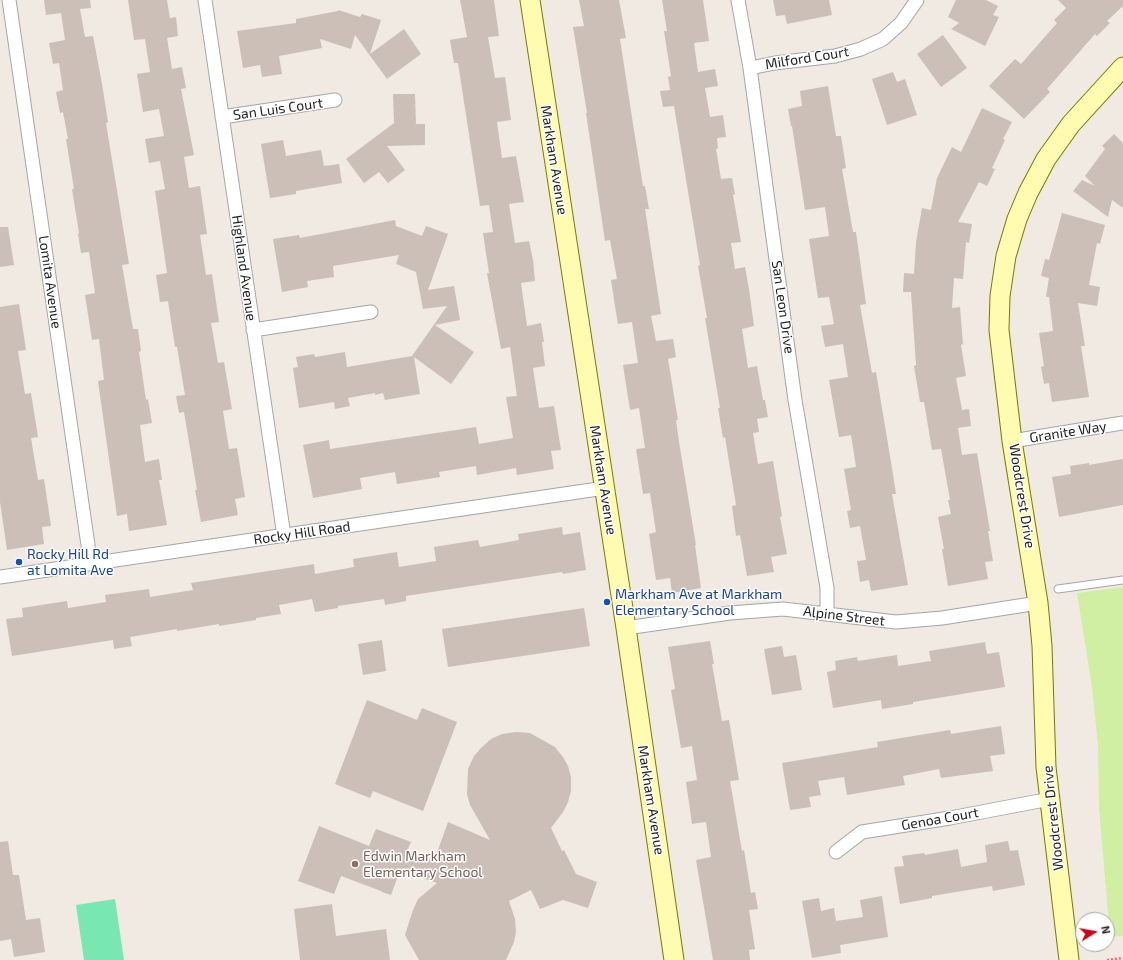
<!DOCTYPE html>
<style>
body{margin:0}
#map{position:relative;width:1123px;height:960px;overflow:hidden;background:#f0eae2;font-family:"Exo 2",sans-serif}
canvas{display:block}
.north{position:absolute;left:1075px;top:912px;width:40px;height:40px;box-sizing:border-box;background:#fff;border:1px solid #a5a5a5;border-radius:50%;rotate:79deg;font-size:11px;font-weight:700;line-height:16px;text-align:center;color:#1e1e1e}
.north::after{content:'';display:block;margin:auto;width:14px;height:18px;background:#cb0015;clip-path:polygon(50% 0,100% 100%,50% 72%,0 100%)}
</style>
<div id="map">
<canvas width="1123" height="960"></canvas>
<div class="north">N</div>
</div>
<script>
const ctx = document.querySelector('canvas').getContext('2d');
ctx.lineJoin = 'round';
function paint(path, color) { ctx.fillStyle = color; ctx.fill(path, 'evenodd'); }
const poly = rows => new Path2D(rows.map(r => 'M' + r).join(''));
function strokePath(path, color, width, dash) { ctx.strokeStyle = color; ctx.lineWidth = width; ctx.lineCap = dash ? 'butt' : 'round'; ctx.setLineDash(dash || []); ctx.stroke(path); }
function drawText(font, color, halo, rows, align = 'center') {
  ctx.font = font + ' "Exo 2",sans-serif'; ctx.lineWidth = 3; ctx.setLineDash([]); ctx.textBaseline = 'middle'; ctx.strokeStyle = halo; ctx.fillStyle = color; for (const [text, x, y, turn = 0] of rows) {
    ctx.save(); ctx.translate(x, y); ctx.rotate((+turn || 0) * Math.PI / 180); ctx.textAlign = isNaN(turn) ? turn : align; if (halo) ctx.strokeText(text, 0, 0); ctx.fillText(text, 0, 0); ctx.restore();
  }
}
const grass = poly([
 [1123,587,1123,936,1110,937,1099,807,1098,745,1092,687,1077,593]
]);
const pitch = poly([
 [115,899,124,960,84,960,76,905]
]);
const building = poly([
 [44,0,90,0,91,8,80,9,85,37,93,36,102,84,108,122,106,123,129,264,122,265,133,329,138,329,141,351,139,352,146,400,148,399,152,423,140,425,145,462,159,459,162,480,159,480,167,525,129,531,127,514,117,516,98,381,104,380,99,339,92,340,85,295,95,293,89,252,81,253,78,234,79,233,72,189,74,189,66,139,68,139,63,112,60,113,56,92,63,90,59,63,53,64,49,43,65,40,61,13,46,15],
 [128,0,167,0,170,18,176,17,178,36,167,38,172,69,182,67,186,88,181,89,194,155,184,157,189,188,200,186,207,234,200,235,206,275,212,274,219,322,211,323,218,363,224,362,232,409,223,411,229,449,237,448,245,497,235,499,238,515,201,522,195,490,197,490,184,412,179,413,176,396,185,395,177,347,175,347,168,301,160,302,156,275,167,273,155,191,165,189,160,161,149,163,145,139,164,136,159,109,143,112,137,74,150,72,145,39,134,40],
 [460,0,494,0,499,36,488,37,495,78,505,77,511,120,497,122,502,158,516,156,524,202,509,204,515,243,529,241,533,260,535,281,521,283,527,326,541,323,544,342,542,342,545,366,533,368,539,408,554,406,561,450,551,451,554,469,517,475,516,468,477,475,476,466,439,472,440,477,397,484,395,472,360,478,362,489,313,498,303,445,329,440,330,449,476,427,479,444,513,438,506,397,517,396,510,347,501,349,487,273,489,273,483,233,493,232,489,205,480,206,458,63,454,63,450,40,467,37],
 [579,0,619,0,626,38,620,39,633,124,643,186,645,186,649,209,645,209,661,314,651,316,656,341,673,339,676,357,668,359,678,420,676,420,679,442,696,545,695,545,701,588,672,593,670,578,656,580,649,534,656,532,650,493,643,494,636,449,645,448,639,408,630,410,623,365,638,363,632,322,618,324,615,306,611,280,617,279,610,240,605,241,586,113,587,113,573,27,584,26],
 [662,0,703,0,709,41,694,43,698,72,715,69,718,86,705,88,710,117,723,115,726,137,717,138,718,148,716,149,721,179,732,178,735,194,733,195,741,242,731,243,735,269,745,267,749,289,754,326,742,329,748,368,757,366,763,400,765,400,768,417,757,419,759,432,753,433,758,464,773,461,782,516,780,517,787,554,771,557,774,572,747,576,740,535,736,536,732,506,736,505,725,437,723,438,718,408,720,408,705,318,707,318,698,266,700,265,674,106,663,107,660,91,670,90,668,77,671,76,664,31,667,31],
 [773,0,829,0,832,15,787,24,785,15,776,16],
 [956,0,986,0,998,6,993,15,999,17,985,46,951,29,959,23,948,17],
 [1058,0,1123,0,1123,6,1107,21,1110,23,1097,36,1095,34,1047,89,1050,92,1024,119,989,86,1015,59,1021,64,1057,23,1054,20,1066,8],
 [338,10,360,17,362,14,381,20,370,54,404,29,421,54,387,79,355,35,351,49,320,39,322,48,279,56,282,74,262,77,260,65,243,68,237,31,296,23,296,19,338,11],
 [943,35,967,68,941,87,917,54],
 [893,72,897,82,905,79,917,115,887,125,872,79],
 [828,86,836,136,841,136,846,168,842,169,853,232,856,232,866,304,860,305,872,373,876,372,891,462,896,494,892,494,908,585,871,591,869,580,860,582,857,561,866,560,860,526,850,528,847,511,851,510,844,469,856,467,851,435,839,437,829,380,848,377,843,344,825,347,821,326,834,324,829,297,818,298,809,239,829,236,825,207,805,210,792,126,791,126,788,109,802,106,800,91],
 [393,94,415,94,416,124,425,124,425,145,387,146,405,170,388,183,379,172,364,183,346,159,394,123],
 [982,108,1012,122,1003,139,1005,140,992,168,995,169,987,186,979,182,958,222,972,224,969,243,966,242,963,279,954,278,952,308,960,307,963,344,961,345,966,376,956,378,962,410,969,409,971,426,958,428,962,455,977,453,990,531,988,531,993,561,985,562,988,579,948,586,942,549,944,549,938,517,951,514,948,500,950,500,941,449,932,450,924,402,920,402,914,366,916,365,911,292,903,292,904,273,914,274,916,242,922,208,931,210,937,178,952,147,961,152],
 [1114,134,1123,143,1123,208,1112,200,1108,217,1073,191,1082,180,1095,186,1085,176,1105,149,1102,146],
 [283,140,286,156,321,150,324,166,339,164,342,183,296,191,296,194,270,198,261,144],
 [1062,213,1105,225,1100,244,1097,243,1089,285,1100,287,1097,306,1078,303,1085,346,1081,346,1089,397,1052,402,1049,383,1044,384,1041,367,1044,366,1039,333,1053,331,1049,297,1046,297,1049,278,1041,276,1045,259,1049,260],
 [395,220,396,226,422,236,426,226,448,234,428,290,454,286,460,320,435,325,474,352,451,384,414,357,420,394,385,400,383,393,375,395,375,393,348,398,350,406,335,409,334,402,299,408,293,368,298,367,296,357,314,354,315,357,345,352,347,367,412,356,447,306,423,309,416,272,396,264,399,255,333,266,334,277,307,281,308,287,282,292,273,239,299,235,300,238],
 [0,227,8,227,14,265,0,267],
 [19,304,26,350,18,351,25,394,31,393,38,437,31,438,38,480,44,479,51,526,42,527,44,544,7,550,0,502,0,307],
 [1123,459,1123,505,1059,517,1052,477,1071,474,1070,466,1089,463,1089,465],
 [562,527,563,535,580,532,586,570,563,574,562,572,406,596,406,601,385,605,384,599,338,606,338,608,315,612,312,599,279,605,281,614,256,618,256,620,219,626,219,624,177,631,177,629,130,637,132,646,114,649,113,640,12,656,6,619,23,617,22,608,67,601,68,608,106,602,105,595,149,589,150,597,193,590,191,583,314,564,315,574,354,567,353,559,397,552,399,567,436,561,434,547,478,540,480,547,519,540,518,534],
 [584,608,590,646,448,667,442,629],
 [382,640,386,671,363,675,358,644],
 [710,641,714,664,712,664,722,721,729,720,739,780,730,781,742,851,744,850,751,893,755,892,758,909,749,910,755,949,749,950,750,960,713,960,696,860,711,857,706,822,692,824,686,782,697,780,692,746,681,748,671,690,675,689,668,647],
 [985,642,987,654,999,652,1005,687,913,702,913,704,882,709,881,700,833,708,827,672,836,670,835,661,857,657,858,661,897,655,898,666,931,661,929,651],
 [782,646,784,657,796,655,802,690,772,695,764,649],
 [367,700,417,720,422,708,457,722,423,811,373,791,370,798,335,784],
 [1001,726,1005,754,990,756,993,771,941,778,939,769,903,776,905,785,847,795,844,777,818,781,821,795,809,797,811,807,790,810,782,763,878,747,877,742,950,730,951,734],
 [516,732,530,733,555,747,563,757,568,766,571,777,571,791,568,802,563,812,551,828,562,851,564,850,576,874,597,882,588,908,563,900,540,909,531,890,509,901,515,919,516,932,514,942,506,960,419,960,405,935,413,910,418,899,437,883,400,870,391,895,382,892,380,890,381,891,341,876,334,894,298,881,319,826,369,846,376,829,411,842,407,851,434,861,448,822,490,840,470,805,467,794,468,769,474,756,481,748,491,739,502,734],
 [8,841,13,875,19,875,26,920,40,918,45,952,14,957,11,939,0,941,0,842],
 [1008,841,1010,851,1018,850,1025,885,993,891,992,886,932,896,932,898,900,904,894,867,904,866,902,856,924,853,925,855,958,849,961,867,987,862,985,845],
 [882,896,888,937,840,945,841,953,812,958,802,901,819,898,821,911,834,908,836,921,863,917,860,900],
 [332,904,336,936,386,929,390,960,300,960,294,909]
]);
const path = poly([
 [1107,960,1123,958]
]);
const lane = poly([
 [1058,589,1123,580]
]);
const street = poly([
 [9,0,88,545,90,564],
 [205,0,284,536],
 [738,0,750,68,795,400,827,588,827,614],
 [750,68,775,63,835,56,861,49,883,39,901,23,917,0],
 [222,117,335,100],
 [253,330,371,312],
 [1012,441,1123,423],
 [0,577,605,488],
 [626,628,730,613,783,609,896,622,942,618,1038,603],
 [836,852,862,832,950,818,1050,799]
]);
const secondary = poly([
 [530,0,626,628,674,960],
 [1069,960,1046,767,1042,646,1038,603,1012,441,999,330,1000,296,1006,256,1017,219,1028,193,1046,159,1071,124,1123,67]
]);
const markers = [
 [19,562,4,"#1a4fb4"],
 [607,602,4,"#1a4fb4"],
 [355,864,4,"#8d6e63"]
];
const streetNames = [
 ["Milford Court",807,58,-9],
 ["San Luis Court",278,109,-8],
 ["Markham Avenue",554,160,81],
 ["Highland Avenue",244,268,82],
 ["Lomita Avenue",50,282,82],
 ["San Leon Drive",783,307,82],
 ["Granite Way",1068,432,-9],
 ["Markham Avenue",603,480,81],
 ["Woodcrest Drive",1022,496,81],
 ["Rocky Hill Road",302,533,-8],
 ["Alpine Street",844,616,7],
 ["Markham Avenue",651,800,81],
 ["Woodcrest Drive",1053,818,-96],
 ["Genoa Court",940,819,-10]
];
const transitNames = [
 ["Rocky Hill Rd",27,554],
 ["at Lomita Ave",27,570],
 ["Markham Ave at Markham",615,594],
 ["Elementary School",615,610]
];
const educationNames = [
 ["Edwin Markham",363,856],
 ["Elementary School",363,872]
];
paint(grass, '#d0efa3');
paint(pitch, '#78e7b1');
paint(building, '#ccbfb8');
strokePath(lane, '#a5a5a5', 9);
strokePath(street, '#a5a5a5', 15);
strokePath(secondary, '#797900', 21);
strokePath(path, '#ff6464', 2.5, [2, 2]);
strokePath(lane, '#fff', 7);
strokePath(street, '#fff', 13);
strokePath(secondary, '#fffbb1', 19);
for (const [x, y, r, color] of markers) { const dot = new Path2D(); dot.arc(x, y, r, 0, 2 * Math.PI); ctx.fillStyle = color; ctx.fill(dot); strokePath(dot, '#fff', 1.5); }
drawText('14px', '#1e1e1e', '#fff', streetNames);
drawText('14px', '#164399', '#fff', transitNames, 'left');
drawText('14px', '#785e54', '#fff', educationNames, 'left');
</script>
